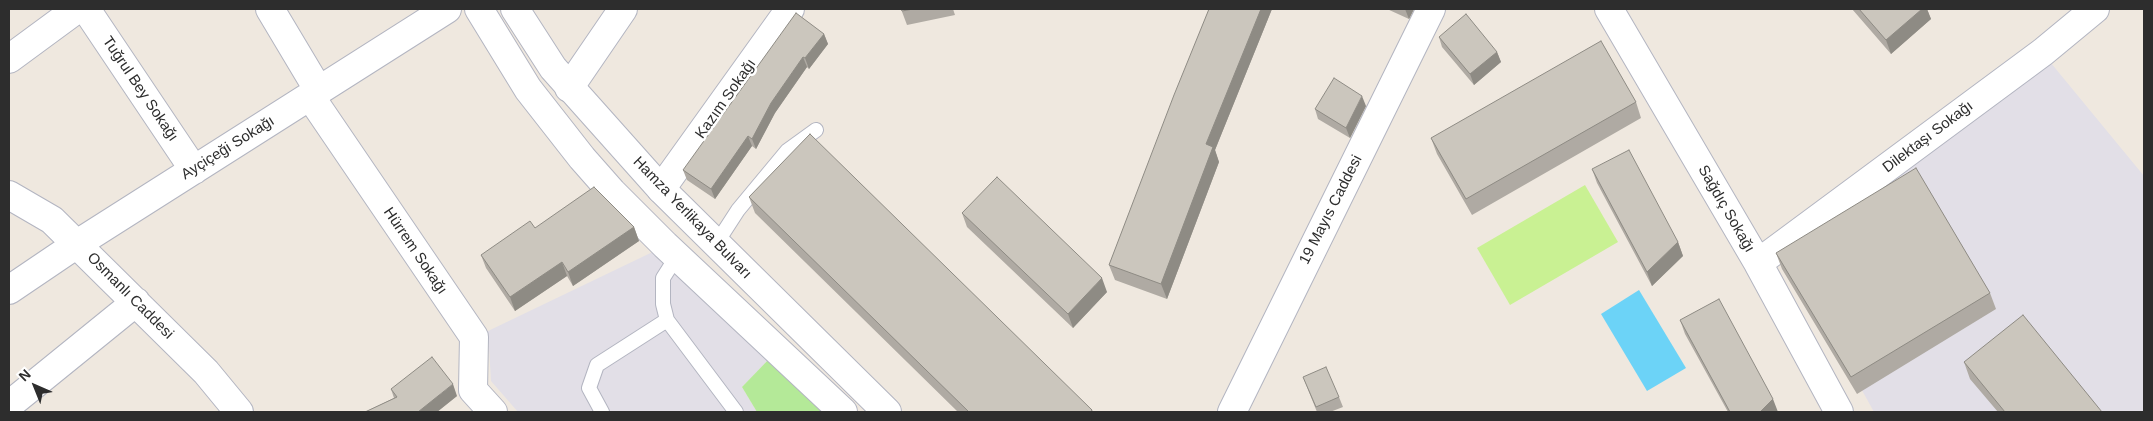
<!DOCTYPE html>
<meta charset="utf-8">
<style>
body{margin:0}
#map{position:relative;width:2153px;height:421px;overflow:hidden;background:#efe8df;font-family:Helvetica,sans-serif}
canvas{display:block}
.frame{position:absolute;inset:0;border:10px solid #2d2d2d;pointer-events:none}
.north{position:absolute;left:10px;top:361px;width:50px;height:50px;-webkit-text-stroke:4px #fff;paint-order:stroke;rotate:316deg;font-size:14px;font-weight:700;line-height:20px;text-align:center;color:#2d2d2d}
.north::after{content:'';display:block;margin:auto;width:18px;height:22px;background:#2d2d2d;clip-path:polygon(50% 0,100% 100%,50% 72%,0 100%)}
</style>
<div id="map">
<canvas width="2153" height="421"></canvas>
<div class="frame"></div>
<div class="north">N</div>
</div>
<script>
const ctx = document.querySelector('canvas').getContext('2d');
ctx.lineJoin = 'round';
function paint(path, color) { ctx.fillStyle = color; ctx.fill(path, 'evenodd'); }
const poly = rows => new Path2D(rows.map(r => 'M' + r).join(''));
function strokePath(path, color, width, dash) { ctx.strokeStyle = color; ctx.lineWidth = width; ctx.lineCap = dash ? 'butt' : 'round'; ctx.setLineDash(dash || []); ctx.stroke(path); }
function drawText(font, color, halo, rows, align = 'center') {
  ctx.font = font + ' Helvetica,sans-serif'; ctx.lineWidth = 5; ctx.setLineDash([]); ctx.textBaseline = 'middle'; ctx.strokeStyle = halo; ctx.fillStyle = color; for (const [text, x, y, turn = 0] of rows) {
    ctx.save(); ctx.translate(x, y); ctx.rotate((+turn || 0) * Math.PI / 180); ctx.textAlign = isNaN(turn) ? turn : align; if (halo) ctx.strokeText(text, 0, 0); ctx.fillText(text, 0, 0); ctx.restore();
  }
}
const industrial = poly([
 [2046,57,2144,176,2144,412,1874,412,1790,260],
 [663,247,770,358,742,387,757,412,518,412,491,381,488,331]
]);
const green = poly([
 [770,358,824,412,757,412,742,387]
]);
const pitch = poly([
 [1585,185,1618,242,1510,305,1477,248]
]);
const water = poly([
 [1639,290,1686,368,1647,391,1601,314]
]);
const lane = poly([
 [716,244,738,210,787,151,816,130],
 [667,320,736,412],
 [602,412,589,388,597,365,667,320,663,304,663,278,677,256]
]);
const street = poly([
 [86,9,194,170],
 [270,9,319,91],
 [1609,9,1758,263,1839,412],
 [9,59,77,9],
 [569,88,623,9],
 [310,96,474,337,473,390,493,412],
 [661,189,790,9],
 [9,195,52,220,206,372,239,412],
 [1758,263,2043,52,2095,9],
 [9,290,77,244,447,9],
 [9,405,136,302]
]);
const secondary = poly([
 [479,9,528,89,582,158,612,192,665,245,843,412],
 [515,9,553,68,661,189,887,412],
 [1232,412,1431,9]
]);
const wall = poly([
 [901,9,953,9,955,15,907,25],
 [1209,9,1272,9,1215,150,1219,162,1167,299,1115,280,1109,265],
 [1387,9,1414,9,1409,19],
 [1852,9,1927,9,1931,19,1891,54],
 [824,34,828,44,809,69,807,67,775,113,756,149,752,146,715,199,687,180,683,170],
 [1439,37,1497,52,1501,62,1474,85,1442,47],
 [1636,102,1641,118,1472,215,1437,154,1431,138],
 [1366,106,1350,138,1318,119,1315,109],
 [1592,169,1678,242,1683,256,1652,286,1597,183],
 [749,197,1092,410,1093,412,958,412,755,213],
 [962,213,1107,292,1073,328,967,227],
 [634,227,639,241,573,286,567,276,515,311,486,268,481,255,535,228],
 [1776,253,1990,293,1996,309,1857,394,1782,269],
 [1680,320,1778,412,1728,412,1685,334],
 [1964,362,2102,412,1998,412,1970,379],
 [1303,377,1339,397,1343,407,1330,412,1317,412],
 [391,389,457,396,437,412,365,412,394,398]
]);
const shadedWall = poly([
 [1261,9,1272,9,1215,150,1219,162,1167,299,1161,284,1206,144],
 [1405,9,1414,9,1409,19],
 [1922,9,1927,9,1931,19,1891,54,1886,40],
 [824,34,828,44,809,69,805,58],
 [1497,52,1501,62,1474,85,1470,74],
 [803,57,807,67,775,113,756,149,752,139,771,103],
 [1362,96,1366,106,1350,138,1346,128],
 [748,136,752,146,715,199,711,189],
 [634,227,639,241,573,286,568,272],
 [1678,242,1683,256,1652,286,1647,272],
 [562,262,567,276,515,311,510,297],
 [1102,278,1107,292,1073,328,1068,314],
 [453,384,457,396,437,412,418,412],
 [1773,399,1778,412,1760,412]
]);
const building = poly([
 [901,9,913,9,902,11,901,9],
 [1209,9,1261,9,1206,144,1213,147,1161,284,1109,265,1174,95,1209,9],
 [1859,9,1922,9,1886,40,1859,9],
 [796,13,824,34,805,58,803,57,771,103,752,139,748,136,711,189,683,170,796,13],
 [1466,14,1497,52,1470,74,1439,37,1466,14],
 [1601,41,1636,102,1466,199,1431,138,1601,41],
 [1334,78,1362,96,1346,128,1315,109,1334,78],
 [810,134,1092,410,1091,412,969,412,749,197,810,134],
 [1629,150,1678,242,1647,272,1592,169,1629,150],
 [1916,168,1990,293,1851,377,1776,253,1916,168],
 [997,177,1102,278,1068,314,962,213,997,177],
 [594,187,634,227,568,272,562,262,510,297,481,255,530,221,535,228,594,187],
 [1719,299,1773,399,1760,412,1730,412,1680,320,1719,299],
 [2023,315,2102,412,2005,412,1964,362,2023,315],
 [432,357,453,384,418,412,365,412,397,397,391,389,432,357],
 [1326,367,1339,397,1316,407,1303,377,1326,367]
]);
const streetNames = [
 ["Tuğrul Bey Sokağı",140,89,56],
 ["Kazım Sokağı",726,99,-55],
 ["Dilektaşı Sokağı",1928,137,-37],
 ["Ayçiçeği Sokağı",228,148,-32],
 ["Sağdıç Sokağı",1726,209,60],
 ["19 Mayıs Caddesi",1331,210,-63],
 ["Hamza Yerlikaya Bulvarı",692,218,46],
 ["Hürrem Sokağı",415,251,56],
 ["Osmanlı Caddesi",130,296,45]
];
paint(industrial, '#e2dfe7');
paint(green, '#b4e998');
paint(pitch, '#c9f193');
paint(water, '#6cd3f7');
strokePath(lane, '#b3b5c1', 16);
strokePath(street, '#b3b5c1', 30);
strokePath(secondary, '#b3b5c1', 30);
strokePath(lane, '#fff', 14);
strokePath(street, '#fff', 28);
strokePath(secondary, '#fff', 28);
paint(wall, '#afaaa3');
paint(shadedWall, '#8e8b84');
paint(building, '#cbc6bd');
strokePath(building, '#8e8b84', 1);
drawText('15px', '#2d2d2d', '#fff', streetNames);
</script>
